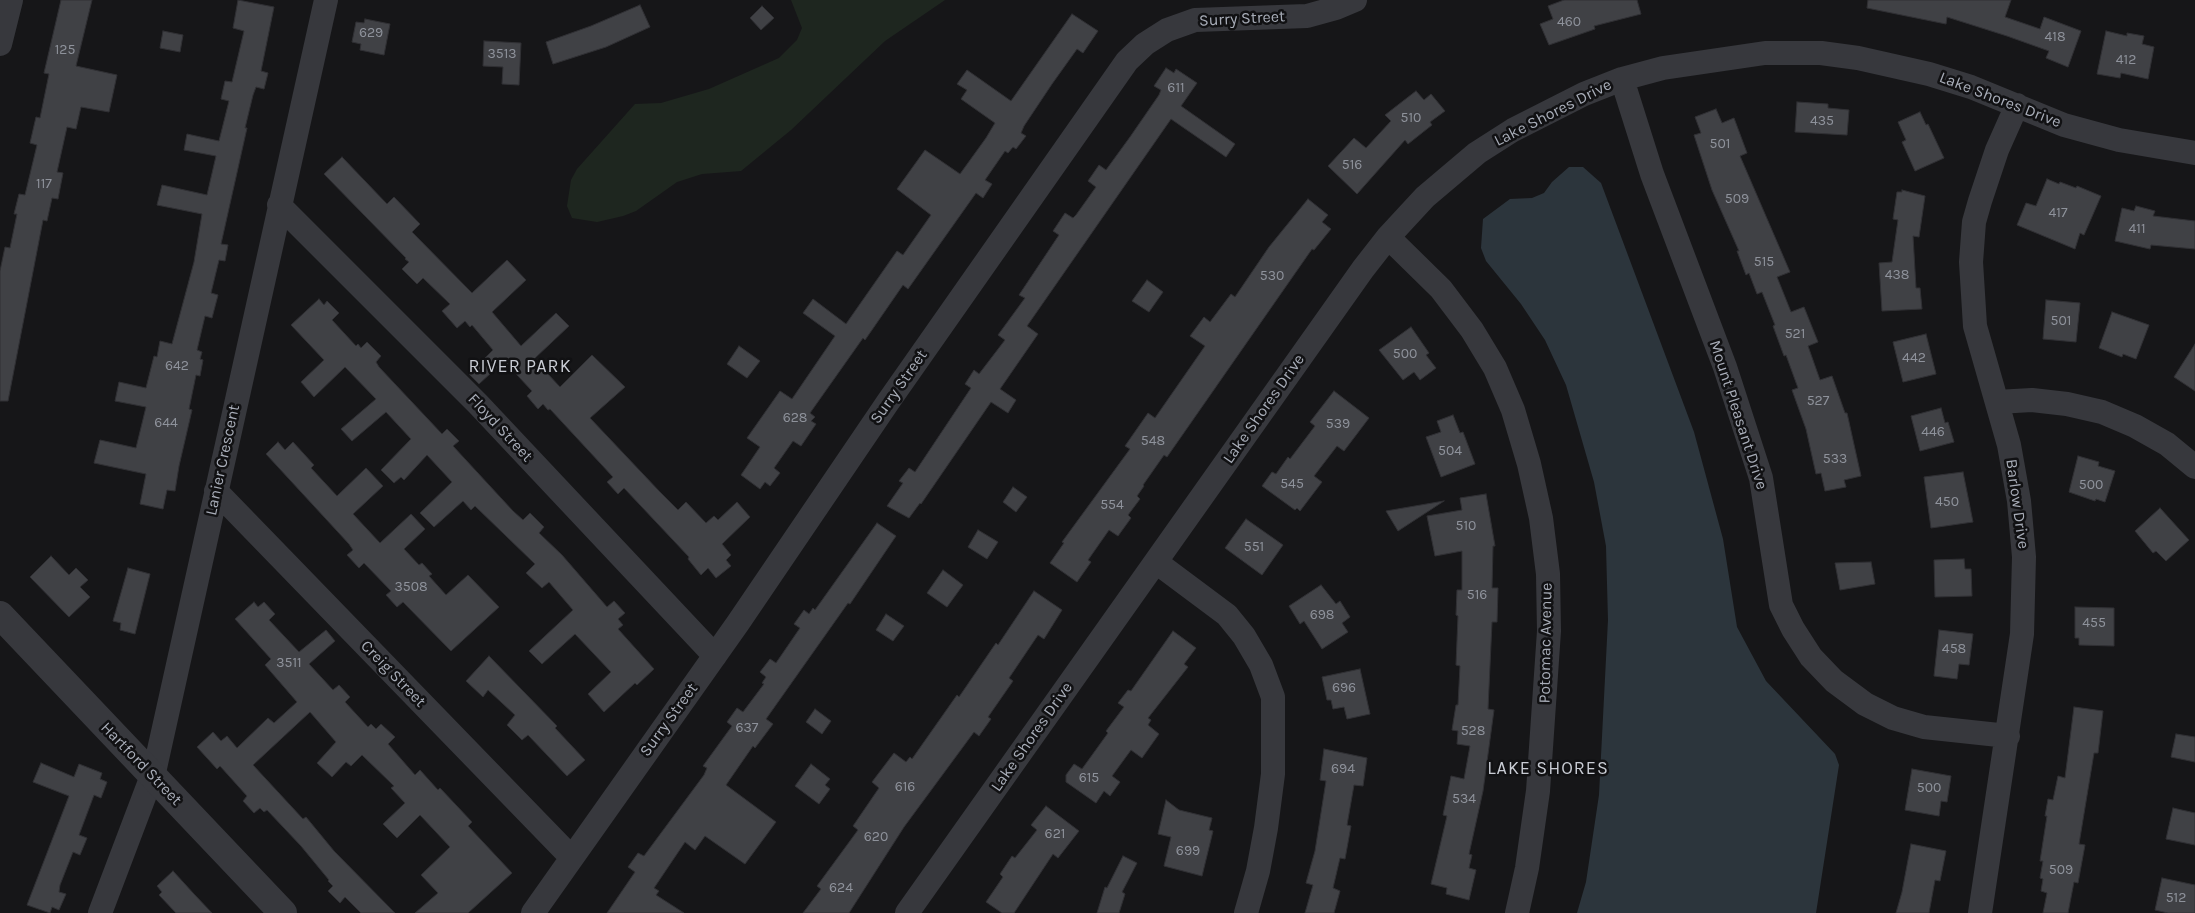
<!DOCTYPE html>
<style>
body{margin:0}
canvas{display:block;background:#161618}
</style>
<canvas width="2195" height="913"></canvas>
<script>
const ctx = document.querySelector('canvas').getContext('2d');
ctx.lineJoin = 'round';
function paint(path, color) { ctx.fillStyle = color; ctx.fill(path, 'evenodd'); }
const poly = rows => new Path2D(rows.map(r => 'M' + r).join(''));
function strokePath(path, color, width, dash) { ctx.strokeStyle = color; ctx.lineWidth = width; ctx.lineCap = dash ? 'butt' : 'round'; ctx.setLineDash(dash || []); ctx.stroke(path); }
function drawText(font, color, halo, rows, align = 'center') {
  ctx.font = font + ' Karla,sans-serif'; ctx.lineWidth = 5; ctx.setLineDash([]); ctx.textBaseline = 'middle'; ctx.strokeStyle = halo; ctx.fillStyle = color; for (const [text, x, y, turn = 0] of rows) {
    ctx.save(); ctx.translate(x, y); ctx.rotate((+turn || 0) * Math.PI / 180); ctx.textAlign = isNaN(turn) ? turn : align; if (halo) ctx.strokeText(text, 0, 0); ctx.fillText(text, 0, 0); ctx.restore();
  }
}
const green = poly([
 [791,0,945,0,885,41,791,130,741,171,702,174,677,182,636,211,623,216,597,222,572,218,567,206,571,180,577,169,635,104,661,103,709,89,779,58,797,40,802,28]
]);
const water = poly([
 [1569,167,1583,167,1601,183,1694,432,1723,539,1737,627,1766,681,1835,754,1839,765,1816,913,1577,913,1586,882,1599,795,1608,620,1606,546,1594,482,1566,385,1545,340,1521,304,1486,261,1481,248,1483,219,1510,199,1532,198,1544,193,1552,182]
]);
const building = poly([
 [61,0,92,0,76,66,117,75,109,112,81,107,76,129,67,127,57,172,63,173,58,199,52,198,47,221,43,220,8,401,0,401,0,271,5,247,10,248,17,214,14,214,19,194,25,195,37,145,30,143,36,117,40,118,49,74,44,73,61,0],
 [238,0,274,7,261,71,268,73,264,89,256,87,253,95,245,128,247,128,221,244,228,245,225,261,219,260,211,293,218,295,212,318,205,316,197,350,202,352,200,359,203,360,200,376,196,375,189,409,192,410,179,466,175,491,167,490,163,509,140,504,146,474,94,463,100,440,136,448,146,407,115,401,119,382,146,388,154,356,157,357,160,341,172,344,194,262,202,214,157,205,162,185,207,195,216,156,184,150,187,134,219,141,229,101,221,99,225,81,232,82,244,31,233,28,238,0],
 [1564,0,1637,0,1641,14,1594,26,1595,29,1549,45,1540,24,1553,19,1548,6,1564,0],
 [1868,0,2011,0,2005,17,2040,29,2044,17,2081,31,2068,67,2046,58,2049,51,2007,36,1947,17,1946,24,1867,8,1868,0],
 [640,5,650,27,606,47,553,64,546,42,591,26,640,5],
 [762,6,774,18,761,30,750,18,762,6],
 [1072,14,1098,31,1083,53,1077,49,1052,84,1024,126,1021,133,1026,136,1016,149,1013,147,1008,153,1005,151,985,180,992,184,983,198,976,193,908,289,903,285,865,340,863,338,810,413,815,417,811,421,816,424,801,446,793,441,774,468,780,473,770,486,765,482,760,489,741,475,760,447,747,438,780,391,792,399,835,336,803,313,813,299,846,324,897,251,903,255,931,215,897,189,925,150,960,174,986,138,995,123,961,99,967,90,957,84,967,70,1011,101,1072,14],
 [365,19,390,24,384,55,360,50,361,44,352,42,356,22,364,23,365,19],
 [163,31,183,35,180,52,160,48,163,31],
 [2106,31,2127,36,2127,33,2144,36,2142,44,2154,47,2148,79,2121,73,2120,78,2097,74,2106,31],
 [484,41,521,43,519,85,502,84,503,67,483,66,484,41],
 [1166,68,1174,73,1176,69,1197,83,1181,106,1235,144,1226,157,1171,119,1027,326,1038,334,1000,389,1016,400,1008,413,991,402,921,504,920,503,909,518,887,506,903,483,899,481,909,468,915,472,971,388,965,384,974,370,979,374,1005,340,998,335,1025,298,1019,295,1059,235,1053,231,1065,213,1073,218,1076,215,1096,187,1088,181,1099,165,1106,170,1130,137,1159,95,1161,90,1154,86,1166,68],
 [1416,91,1424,100,1431,94,1445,111,1430,122,1432,125,1408,144,1405,140,1357,194,1328,166,1354,138,1366,148,1391,121,1385,115,1416,91],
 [1797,102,1828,104,1828,108,1849,110,1847,135,1795,132,1797,102],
 [1716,109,1722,123,1734,118,1747,153,1740,156,1790,272,1777,277,1791,312,1804,307,1818,342,1808,346,1820,380,1832,376,1845,413,1847,413,1861,476,1844,480,1846,487,1825,491,1821,473,1816,474,1806,429,1792,390,1798,388,1786,355,1784,356,1773,326,1775,325,1762,292,1757,294,1749,273,1746,275,1737,251,1739,251,1712,190,1694,135,1701,133,1695,117,1716,109],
 [1920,112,1926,125,1928,124,1944,158,1915,171,1902,142,1906,140,1898,122,1920,112],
 [342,157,387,204,394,197,420,224,412,232,472,293,507,260,526,280,492,312,521,346,556,313,569,326,534,359,560,387,592,355,625,387,590,418,660,492,678,510,686,502,706,523,714,516,718,520,737,502,750,517,722,544,731,555,726,560,731,566,716,578,708,568,701,575,688,559,689,557,624,488,618,494,607,482,613,477,550,409,548,410,543,404,538,409,527,396,532,391,504,361,479,384,469,374,493,350,472,325,470,327,465,321,457,328,442,311,450,304,423,278,417,284,402,269,409,262,405,259,406,258,324,174,342,157],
 [2047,179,2059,184,2060,182,2076,188,2077,186,2101,196,2084,235,2080,233,2075,249,2017,225,2026,203,2036,206,2047,179],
 [1902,190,1925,196,1919,237,1913,236,1916,288,1920,288,1922,309,1882,311,1879,263,1892,262,1898,220,1893,219,1897,192,1902,192,1902,190],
 [1308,199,1328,215,1322,222,1331,229,1314,250,1312,249,1167,457,1164,455,1143,485,1144,486,1137,496,1140,499,1128,515,1131,518,1118,536,1109,530,1088,560,1091,562,1077,582,1050,563,1064,543,1062,542,1130,449,1125,446,1148,413,1155,418,1205,346,1190,336,1204,317,1210,322,1231,294,1235,297,1269,247,1308,199],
 [2136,206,2155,211,2153,216,2195,221,2195,249,2151,245,2150,249,2115,241,2122,208,2134,211,2136,206],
 [1147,280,1163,292,1149,312,1132,301,1147,280],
 [319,299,324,305,327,301,339,313,332,320,356,346,358,344,361,348,367,342,381,356,376,362,379,367,442,434,447,429,459,441,453,446,513,511,523,520,530,513,544,527,539,533,562,555,607,607,614,601,625,613,618,619,623,625,618,629,654,669,637,685,635,683,604,712,588,694,611,672,575,634,542,664,529,651,573,610,549,582,542,588,526,573,535,564,475,506,471,510,463,501,434,527,420,513,452,482,427,455,404,480,401,477,394,483,381,470,411,439,386,412,352,441,341,429,376,399,345,367,314,397,301,382,324,360,291,325,319,299],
 [2046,300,2080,303,2076,342,2043,339,2046,300],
 [2112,312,2149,325,2136,359,2123,354,2122,357,2099,348,2112,312],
 [1411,327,1429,353,1426,355,1436,368,1420,380,1414,372,1403,380,1379,350,1411,327],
 [1926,334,1936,374,1903,382,1893,342,1926,334],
 [2195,344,2195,391,2174,377,2195,344],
 [739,346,760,361,747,378,727,364,739,346],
 [1334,391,1369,418,1344,451,1337,446,1314,476,1322,482,1300,511,1297,508,1295,510,1262,486,1272,472,1276,474,1288,457,1290,459,1315,426,1310,422,1334,391],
 [1941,408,1945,423,1948,422,1954,442,1920,451,1911,416,1941,408],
 [1453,415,1460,433,1463,432,1475,464,1441,477,1426,437,1441,432,1437,421,1453,415],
 [278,442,285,450,293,442,314,465,311,468,337,496,366,468,383,486,353,514,380,543,411,514,425,529,404,549,419,565,422,563,432,574,429,576,446,595,468,575,499,607,451,651,403,602,397,607,386,595,391,591,364,563,359,568,347,555,353,550,349,544,266,454,278,442],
 [2078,456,2099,462,2098,466,2115,471,2105,502,2096,499,2095,501,2069,492,2078,456],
 [1963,472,1973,522,1931,528,1924,477,1963,472],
 [1013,487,1027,497,1016,512,1003,502,1013,487],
 [1486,494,1495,546,1493,546,1492,588,1498,588,1497,622,1492,622,1488,709,1494,710,1483,791,1469,854,1472,855,1469,868,1476,870,1469,900,1446,894,1447,888,1431,884,1447,816,1443,815,1451,776,1464,779,1470,746,1457,744,1458,731,1452,730,1456,705,1458,705,1460,666,1456,665,1458,616,1456,615,1457,590,1462,590,1462,551,1435,556,1427,516,1462,510,1460,498,1486,494],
 [1444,501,1398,531,1386,511,1444,501],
 [2160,508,2189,540,2166,561,2156,551,2153,553,2135,531,2160,508],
 [1246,519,1283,545,1262,575,1225,548,1246,519],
 [877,523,896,536,850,604,848,603,766,719,773,724,755,748,753,746,726,785,776,822,745,864,705,836,695,850,685,842,654,888,659,891,656,895,684,913,607,913,635,872,628,867,638,853,644,856,704,775,707,768,703,766,732,726,727,722,737,708,743,712,764,684,762,683,766,677,760,672,770,659,776,663,800,628,794,624,804,610,809,614,813,608,815,610,877,523],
 [978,530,998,542,987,559,968,547,978,530],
 [51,556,69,575,76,568,88,580,80,587,90,597,69,617,30,577,51,556],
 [1964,559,1965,569,1971,569,1972,596,1935,597,1934,560,1964,559],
 [1871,562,1875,584,1840,590,1835,563,1871,562],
 [128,568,150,574,135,634,120,630,121,623,113,621,128,568],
 [943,570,963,585,947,607,927,593,943,570],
 [1321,585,1336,604,1340,601,1350,617,1342,623,1348,632,1322,649,1304,621,1300,624,1289,606,1321,585],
 [1034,591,1062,610,1044,639,1038,635,1009,678,1013,681,988,717,991,719,979,736,974,732,904,827,849,913,803,913,821,889,817,886,858,830,853,826,879,788,872,782,894,753,906,762,910,757,912,759,957,695,959,697,996,643,998,645,1034,591],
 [254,602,258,607,264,602,275,614,269,620,299,652,326,630,335,641,309,664,333,690,339,685,350,697,345,702,368,727,371,724,376,729,381,724,395,737,388,744,415,775,420,770,438,790,440,788,472,822,468,826,512,873,468,913,415,913,438,893,421,875,450,847,420,815,397,838,383,824,405,803,391,788,394,786,362,755,351,766,346,762,332,777,317,763,336,742,310,712,253,765,303,819,306,817,334,851,395,913,361,913,345,897,340,903,328,891,333,886,328,881,329,880,301,846,267,810,264,812,260,808,254,813,243,801,247,796,220,766,217,769,197,747,213,732,221,741,227,736,237,748,268,718,274,723,297,702,265,665,271,659,235,619,254,602],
 [2075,607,2114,608,2114,646,2079,645,2079,638,2075,638,2075,607],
 [886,614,904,626,893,641,876,630,886,614],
 [1939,630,1973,634,1969,665,1959,664,1957,679,1934,676,1939,630],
 [1173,631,1196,648,1184,664,1188,667,1148,718,1151,720,1148,725,1159,734,1142,758,1131,750,1112,776,1120,782,1110,796,1104,791,1096,803,1066,782,1066,775,1074,764,1082,769,1108,733,1106,731,1124,707,1118,703,1128,690,1131,691,1173,631],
 [489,656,557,726,555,728,585,760,567,776,528,735,522,740,507,725,515,715,488,690,483,697,466,681,489,656],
 [1360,669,1370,714,1347,719,1344,707,1333,709,1331,700,1327,700,1322,677,1360,669],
 [2074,707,2103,711,2098,753,2094,753,2079,844,2085,845,2078,883,2074,882,2068,913,2043,913,2047,893,2041,891,2043,879,2040,878,2043,861,2040,861,2047,816,2045,816,2048,799,2053,800,2058,776,2065,778,2074,707],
 [815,709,831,721,822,734,806,722,815,709],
 [2176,734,2195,737,2195,762,2171,757,2176,734],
 [1324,749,1367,758,1363,786,1354,785,1347,825,1351,826,1345,859,1340,858,1333,888,1340,891,1334,913,1305,913,1313,885,1306,883,1315,851,1326,781,1320,780,1324,749],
 [41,763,74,777,79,764,102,773,100,779,107,782,101,798,94,795,79,835,87,838,80,855,73,852,60,885,59,892,66,894,59,910,52,907,50,913,27,905,69,796,33,782,41,763],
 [811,764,830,779,825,785,830,789,819,804,795,786,811,764],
 [1912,769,1951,776,1947,802,1941,801,1939,816,1905,810,1912,769],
 [1166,800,1179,810,1212,818,1209,830,1213,831,1202,876,1164,866,1171,837,1158,834,1166,800],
 [1046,806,1079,831,1058,858,1053,854,1014,913,1002,913,986,902,1003,877,1000,874,1012,856,1015,858,1037,830,1031,825,1046,806],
 [2173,808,2195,813,2195,845,2166,839,2173,808],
 [1911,844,1946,851,1940,881,1935,880,1929,913,1896,913,1902,892,1911,844],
 [1123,856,1137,863,1122,892,1125,894,1119,913,1097,913,1105,887,1107,888,1123,856],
 [173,871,194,894,212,913,176,913,159,895,162,892,157,886,173,871],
 [2162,878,2195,885,2195,913,2168,913,2155,910,2162,878]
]);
const minor = poly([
 [0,44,11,0],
 [1622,79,1652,174,1725,367,1761,478,1781,605,1793,629,1811,657,1834,681,1865,704,1893,718,1924,727,2008,736],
 [279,205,478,404,715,656],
 [1388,237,1441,289,1472,330,1495,368,1513,410,1529,464,1541,518,1548,574,1549,631,1538,791,1527,868,1517,913],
 [1997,402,2032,400,2067,404,2102,412,2135,426,2167,444,2195,467],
 [216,491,571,857],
 [1156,562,1227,615,1244,636,1261,665,1273,697,1273,774,1266,828,1258,871,1246,913],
 [100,913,155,768,326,0],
 [533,913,738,623,888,402,1127,61,1145,44,1167,30,1195,20,1307,16,1336,8,1355,0],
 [907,913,1363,269,1388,237,1425,197,1477,153,1513,130,1584,94,1622,79,1663,68,1765,53,1821,53,1858,58,1929,74,1971,87,2064,125,2119,140,2195,153],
 [1980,913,2022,634,2024,557,2019,501,2009,445,1975,326,1971,262,1974,222,1980,201,1997,150,2017,105]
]);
const tertiary = poly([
 [0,615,283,913]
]);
const numberNames = [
 ["460",1569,22],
 ["629",371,33],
 ["418",2055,37],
 ["125",65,50],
 ["3513",502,54],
 ["412",2126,60],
 ["611",1176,88],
 ["510",1411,118],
 ["435",1822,121],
 ["501",1720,144],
 ["516",1352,165],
 ["117",44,184],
 ["509",1737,199],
 ["417",2058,213],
 ["411",2137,229],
 ["515",1764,262],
 ["438",1897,275],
 ["530",1272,276],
 ["501",2061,321],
 ["521",1795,334],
 ["500",1405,354],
 ["442",1914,358],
 ["642",177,366],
 ["527",1818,401],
 ["628",795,418],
 ["644",166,423],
 ["539",1338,424],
 ["446",1933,432],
 ["548",1153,441],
 ["504",1450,451],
 ["533",1835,459],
 ["545",1292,484],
 ["500",2091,485],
 ["450",1947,502],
 ["554",1112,505],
 ["510",1466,526],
 ["551",1254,547],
 ["3508",411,587],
 ["516",1477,595],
 ["698",1322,615],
 ["455",2094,623],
 ["458",1954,649],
 ["3511",289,663],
 ["696",1344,688],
 ["637",747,728],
 ["528",1473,731],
 ["694",1343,769],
 ["615",1089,778],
 ["616",905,787],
 ["500",1929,788],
 ["534",1464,799],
 ["621",1055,834],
 ["620",876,837],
 ["699",1188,851],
 ["509",2061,870],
 ["624",841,888],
 ["512",2176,898]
];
const streetNames = [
 ["Surry Street",1242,19,-3],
 ["Lake Shores Drive",2000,100,21],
 ["Lake Shores Drive",1553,113,-27],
 ["Surry Street",899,387,-55],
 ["Lake Shores Drive",1264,409,-55],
 ["Mount Pleasant Drive",1738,415,72],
 ["Floyd Street",500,428,47],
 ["Lanier Crescent",223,460,-78],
 ["Barlow Drive",2017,504,82],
 ["Potomac Avenue",1546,643,-89],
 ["Creig Street",393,674,46],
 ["Surry Street",669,720,-54],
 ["Lake Shores Drive",1032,737,-55],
 ["Hartford Street",141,764,46]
];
const neighbourhoodNames = [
 ["RIVER PARK",520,367],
 ["LAKE SHORES",1548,769]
];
paint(green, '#1e261f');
paint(water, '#2c353c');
paint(building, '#404145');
strokePath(building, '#303034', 1);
strokePath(minor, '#37383d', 24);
strokePath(tertiary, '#37383d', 28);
drawText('14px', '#8e929b', null, numberNames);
drawText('16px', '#a8adb8', '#111113', streetNames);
ctx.letterSpacing = '1px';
drawText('18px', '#c9ccd4', '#111113', neighbourhoodNames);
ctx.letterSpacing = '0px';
</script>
